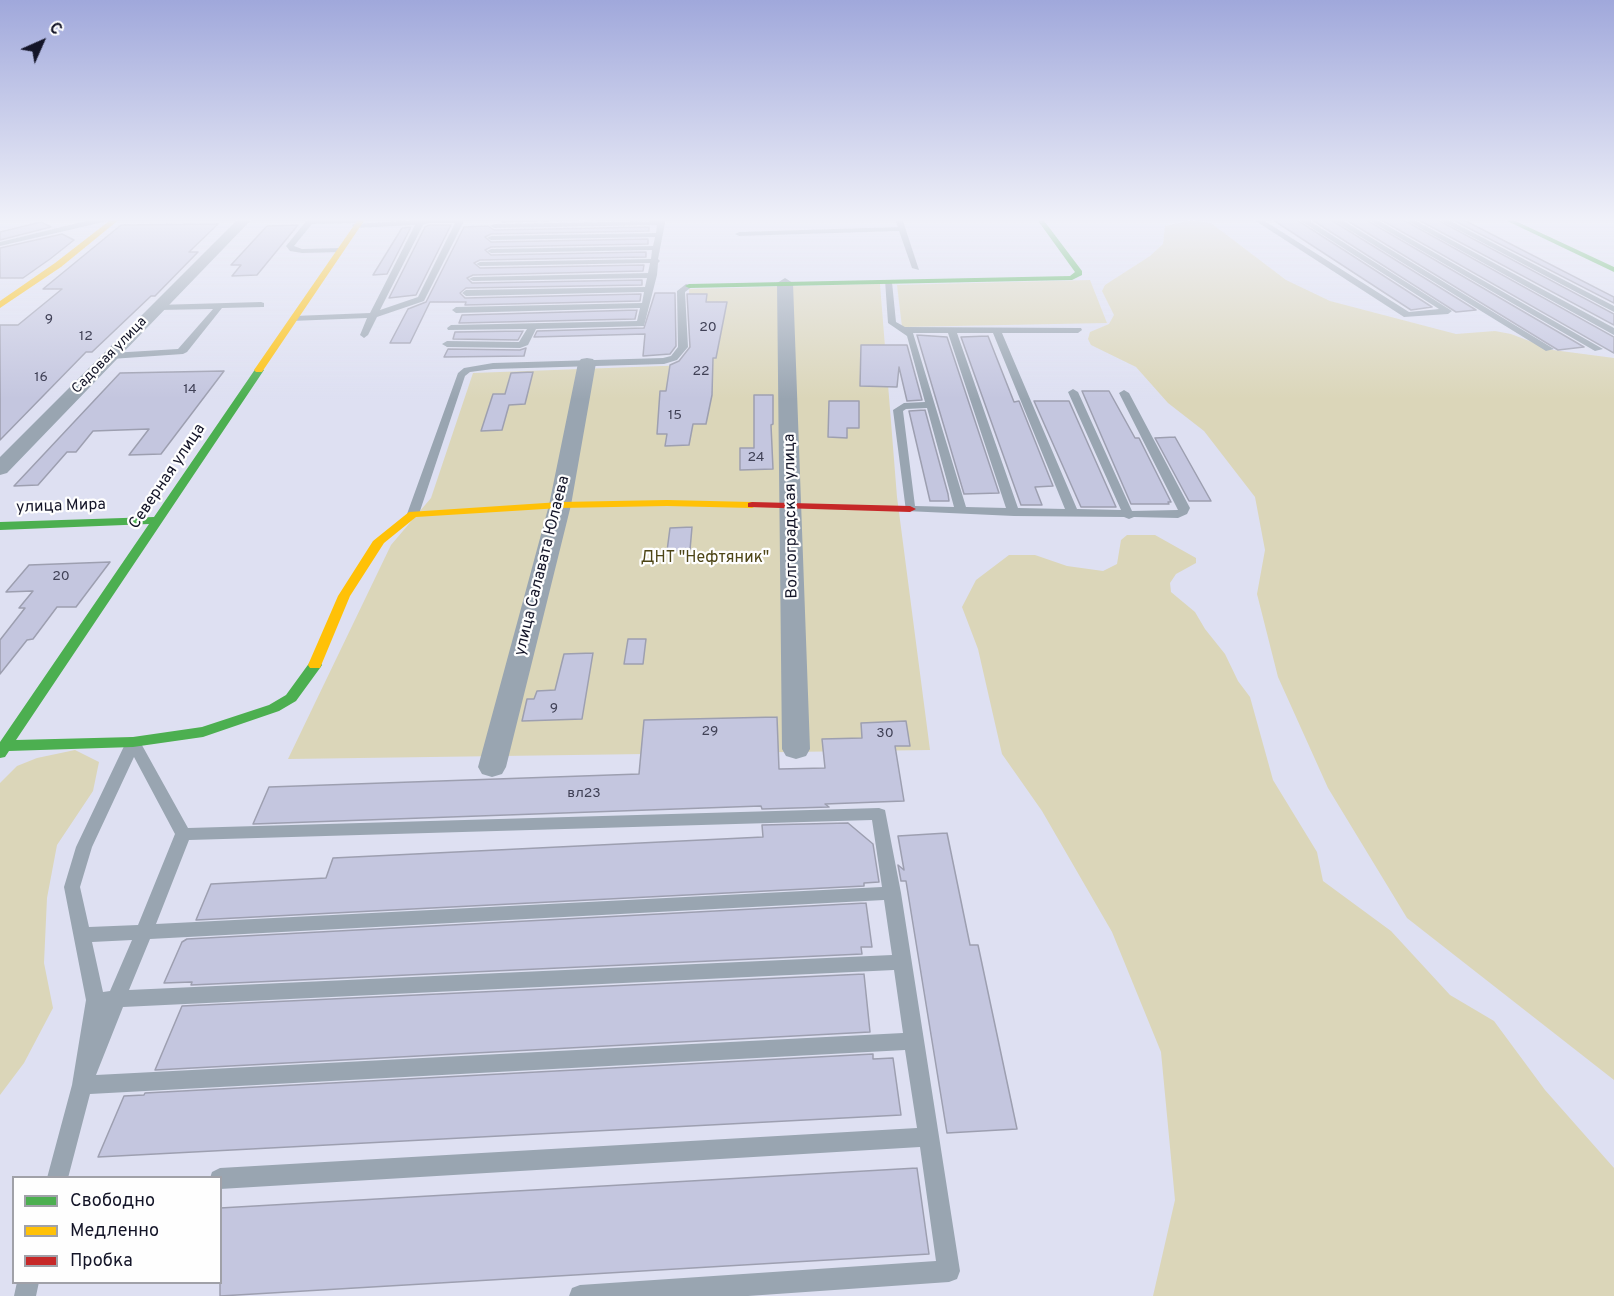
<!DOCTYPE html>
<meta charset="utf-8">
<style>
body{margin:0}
#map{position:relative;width:1614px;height:1296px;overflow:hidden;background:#dee0f2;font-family:Overpass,sans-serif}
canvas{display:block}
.legend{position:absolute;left:12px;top:1176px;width:210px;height:108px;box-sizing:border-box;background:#fefefe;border:2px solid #a0a1a8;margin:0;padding:8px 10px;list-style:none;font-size:18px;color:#141528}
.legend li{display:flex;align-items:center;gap:12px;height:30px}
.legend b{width:30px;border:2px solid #a0a1a8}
.north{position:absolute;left:12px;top:12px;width:60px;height:60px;-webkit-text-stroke:4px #fefefe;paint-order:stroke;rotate:45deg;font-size:16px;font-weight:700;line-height:24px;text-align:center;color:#141528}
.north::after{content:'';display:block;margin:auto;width:21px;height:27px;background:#141528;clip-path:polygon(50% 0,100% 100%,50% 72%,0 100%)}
</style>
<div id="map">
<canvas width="1614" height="1296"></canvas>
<ul class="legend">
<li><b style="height:8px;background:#4caf50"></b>Свободно</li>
<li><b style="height:8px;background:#ffc107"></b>Медленно</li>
<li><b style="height:8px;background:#c62828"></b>Пробка</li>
</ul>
<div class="north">С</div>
</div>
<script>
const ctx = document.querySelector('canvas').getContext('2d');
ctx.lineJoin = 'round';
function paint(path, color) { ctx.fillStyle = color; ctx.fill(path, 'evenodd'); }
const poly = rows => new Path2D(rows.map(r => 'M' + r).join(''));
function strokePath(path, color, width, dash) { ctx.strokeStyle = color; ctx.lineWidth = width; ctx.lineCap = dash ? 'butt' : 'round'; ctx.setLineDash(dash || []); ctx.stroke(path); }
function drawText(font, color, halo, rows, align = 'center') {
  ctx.font = font + ' Overpass,sans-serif'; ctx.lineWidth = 4.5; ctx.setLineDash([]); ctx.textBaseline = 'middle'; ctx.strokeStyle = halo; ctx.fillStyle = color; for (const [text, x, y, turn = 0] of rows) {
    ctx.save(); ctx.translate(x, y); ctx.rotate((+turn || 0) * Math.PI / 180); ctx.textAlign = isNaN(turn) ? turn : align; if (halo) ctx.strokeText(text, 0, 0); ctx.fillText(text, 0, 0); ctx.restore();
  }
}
const green = poly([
 [1191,220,1211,223,1286,280,1330,301,1456,334,1495,331,1511,334,1553,350,1614,358,1614,1080,1407,918,1328,788,1278,677,1257,594,1265,550,1255,497,1204,431,1168,403,1136,367,1091,345,1088,339,1090,332,1109,324,1114,315,1102,291,1105,285,1150,256,1163,244,1165,226],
 [1090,280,1107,323,902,327,897,285],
 [880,284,897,497,930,750,288,759,391,545,431,498,473,373,689,365,689,289],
 [1127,535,1155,535,1196,558,1196,563,1176,574,1170,583,1171,592,1195,612,1205,629,1225,654,1238,681,1250,697,1273,780,1317,852,1323,881,1391,931,1450,995,1494,1021,1545,1090,1614,1168,1614,1296,1153,1296,1175,1200,1161,1052,1112,932,1042,811,1002,754,978,649,962,607,976,580,1009,555,1035,555,1067,566,1103,571,1117,564,1121,540],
 [75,750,99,762,93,791,57,845,47,898,44,963,53,1008,24,1063,0,1095,0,783,17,766,37,758]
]);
const building = poly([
 [504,218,650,218,502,222,504,218],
 [1270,218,1294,218,1432,307,1411,310,1270,218],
 [1309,218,1328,218,1476,310,1456,312,1309,218],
 [1343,218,1363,218,1584,347,1558,350,1343,218],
 [1378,218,1400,218,1614,337,1614,353,1378,218],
 [1415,218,1434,218,1614,314,1614,325,1415,218],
 [1449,218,1460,218,1614,297,1614,303,1449,218],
 [41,222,51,227,0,240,0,232,41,222],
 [218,224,189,252,198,252,155,296,151,296,92,352,86,352,0,440,0,325,18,325,62,289,43,289,121,225,218,224],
 [298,225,257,275,232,276,241,265,231,265,267,226,298,225],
 [429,225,451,225,416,295,389,298,425,227,429,225],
 [488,226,494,230,649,227,649,231,491,234,485,237,491,242,648,239,648,244,491,247,485,250,491,255,646,252,646,257,480,260,474,263,480,268,644,265,643,271,473,275,467,278,472,283,642,280,642,285,466,288,460,293,465,298,641,294,640,301,465,305,466,302,430,302,410,343,390,343,408,309,426,302,464,227,488,226],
 [411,227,387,274,373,275,402,228,411,227],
 [62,234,74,240,50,259,23,278,0,278,0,248,62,234],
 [655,293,675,293,676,346,670,354,643,356,645,334,534,337,537,331,644,328,655,293],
 [687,294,707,294,706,302,727,302,716,358,713,358,712,395,706,424,693,424,689,445,665,446,667,434,657,434,660,391,666,391,670,365,679,361,690,347,687,294],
 [637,310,635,319,459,323,462,315,637,310],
 [523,331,518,340,453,339,455,332,523,331],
 [917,335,947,337,999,493,964,494,917,335],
 [988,336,1014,402,1019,401,1053,486,1035,487,1042,505,1021,505,961,337,988,336],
 [861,345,907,345,922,400,907,401,899,367,897,387,860,386,861,345],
 [526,348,524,356,444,357,448,349,520,350,526,348],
 [224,371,161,454,129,455,149,429,93,431,76,452,67,452,38,485,14,486,120,373,224,371],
 [533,372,525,404,509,405,502,430,481,431,493,394,505,394,511,373,533,372],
 [1082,391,1109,391,1135,438,1139,438,1171,502,1168,502,1169,504,1131,504,1082,391],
 [754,395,773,395,773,424,771,425,773,469,740,470,740,448,754,448,754,395],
 [829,401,859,401,859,428,847,428,847,438,828,437,829,401],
 [1034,401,1069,401,1116,507,1081,507,1034,401],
 [925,410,948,494,949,501,930,501,909,411,925,410],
 [1175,437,1211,501,1189,501,1155,438,1175,437],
 [692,527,690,550,667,551,670,528,692,527],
 [110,562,76,607,57,607,33,639,27,640,0,674,0,640,25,608,19,608,33,591,6,592,29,565,110,562],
 [628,639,646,639,643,664,624,664,628,639],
 [593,653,582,719,522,721,527,699,534,699,537,691,555,690,564,654,593,653],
 [777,717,779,769,825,768,822,739,862,738,861,723,906,721,910,746,895,746,904,801,825,804,829,807,762,809,761,806,253,824,269,787,639,774,644,720,777,717],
 [848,823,873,844,879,882,864,883,864,886,196,920,211,884,326,878,333,858,763,837,762,825,848,823],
 [947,833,970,945,978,945,1017,1129,947,1133,906,881,901,881,898,865,904,870,898,836,947,833],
 [866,903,872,947,861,947,862,954,191,985,192,982,164,983,182,942,187,939,866,903],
 [864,974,870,1032,155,1070,182,1006,864,974],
 [873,1054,873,1059,893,1058,901,1115,98,1157,124,1096,144,1095,145,1093,873,1054],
 [917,1168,929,1254,220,1296,220,1208,917,1168]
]);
const lane = poly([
 [98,218,121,218,0,246,0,242,98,218],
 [659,218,666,218,658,259,660,261,658,263,657,275,644,326,536,329,528,345,520,348,447,347,442,344,447,341,519,342,527,329,448,330,447,328,451,325,637,321,640,308,456,313,452,310,456,307,642,303,644,292,466,296,462,293,466,290,645,287,647,278,473,281,469,279,473,277,648,273,650,263,480,266,476,264,480,262,651,259,652,250,491,253,487,251,491,249,653,246,655,237,491,240,487,238,491,236,656,233,657,225,494,228,490,226,494,224,658,221,659,218],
 [894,218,902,218,919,270,912,268,899,231,739,236,735,234,739,232,898,227,894,218],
 [1251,218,1260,218,1409,312,1439,309,1296,218,1305,218,1452,311,1448,314,1404,317,1251,218],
 [1330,218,1339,218,1554,349,1546,351,1330,218],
 [1365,218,1374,218,1603,349,1595,351,1365,218],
 [1402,218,1411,218,1614,328,1614,335,1402,218],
 [1436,218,1445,218,1614,306,1614,312,1436,218],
 [359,219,362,219,362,223,312,224,294,246,302,249,339,248,343,250,342,252,302,253,290,251,286,246,307,220,359,219],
 [429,219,460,219,464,221,424,301,377,317,368,335,364,338,360,335,367,318,291,321,291,317,294,316,370,313,415,225,356,228,352,226,353,224,429,219],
 [429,223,455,223,418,297,380,310,423,225,429,223],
 [885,280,892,282,896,322,905,327,1081,328,1082,330,1078,333,1002,333,1077,509,1121,510,1068,392,1073,389,1078,392,1132,511,1178,510,1119,393,1124,390,1129,393,1190,508,1187,514,1178,518,1134,517,1129,519,1124,517,1014,516,906,511,893,410,904,403,925,402,907,336,888,323,885,280],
 [913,333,948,333,1006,508,966,507,913,333],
 [957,333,993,333,1065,509,1018,508,957,333],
 [927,408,954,507,915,506,903,411,906,409,927,408],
 [686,284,693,286,685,292,688,347,677,360,664,364,493,369,470,372,465,376,419,514,417,516,409,516,407,514,458,373,464,368,493,363,663,358,671,356,678,347,677,291,686,284],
 [261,302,264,303,264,307,222,308,187,352,183,354,111,359,106,356,111,353,178,349,213,309,159,310,155,307,156,305,261,302],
 [133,737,138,738,188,828,879,808,885,810,901,893,960,1271,957,1279,949,1282,748,1296,569,1296,572,1288,580,1285,936,1261,920,1147,220,1189,220,1178,210,1178,212,1172,220,1168,917,1128,905,1050,90,1094,68,1178,47,1178,72,1085,86,1000,64,887,76,847,126,742,128,738,133,737],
 [134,757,175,834,138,925,89,927,80,887,92,847,134,757],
 [872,820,882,887,156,924,189,840,872,820],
 [884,900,892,955,129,990,150,939,884,900],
 [132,940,110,991,103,992,92,942,132,940],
 [894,970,903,1033,96,1075,123,1007,894,970],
 [17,1282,39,1282,36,1296,14,1296,17,1282]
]);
const street = poly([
 [239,218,253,218,7,473,0,475,0,457,239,218],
 [785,278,793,283,810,749,806,756,796,759,786,756,782,749,777,283,785,278],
 [587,358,593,359,596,363,571,505,506,767,502,774,492,777,482,774,478,767,549,505,578,363,581,359,587,358]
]);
const fast = poly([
 [1036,218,1042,218,1082,271,1082,275,1072,280,689,288,685,286,689,284,1070,276,1075,272,1036,218],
 [1501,218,1509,218,1614,267,1614,272,1501,218],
 [256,368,264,370,16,740,133,737,202,727,269,705,286,695,310,662,320,662,322,665,320,668,296,701,279,711,203,737,133,747,9,751,5,757,0,758,0,742,149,524,0,530,0,522,154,517,256,368]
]);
const slow = poly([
 [113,218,121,218,61,267,0,308,0,301,55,263,113,218],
 [359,218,366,218,262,372,256,372,254,370,359,218],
 [667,500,752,502,758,505,752,508,667,506,560,508,416,517,384,543,350,596,320,668,310,668,308,665,338,596,373,541,409,512,560,502,667,500]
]);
const jam = poly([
 [752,502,910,506,916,509,910,512,748,507,748,503,752,502]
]);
const numberNames = [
 ["9",49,320],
 ["20",708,328],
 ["12",86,337],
 ["22",701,372],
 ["16",41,378],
 ["14",190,390],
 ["15",675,416],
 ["24",756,458],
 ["20",61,577],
 ["9",554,709],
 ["29",710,732],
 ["30",885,734],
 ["вл23",584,794]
];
const farStreetnames = [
 ["Садовая улица",110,356,-46]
];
const streetNames = [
 ["Северная улица",168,477,-56],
 ["улица Мира",61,507,-2],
 ["Волгоградская улица",792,516,-91],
 ["улица Салавата Юлаева",543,566,-76]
];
const parkNames = [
 ["ДНТ \"Нефтяник\"",705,559]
];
paint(green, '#dbd6b9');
paint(building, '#c4c6df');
strokePath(building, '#9d9fb0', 1.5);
paint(lane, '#99a5b1');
paint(street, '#99a5b1');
paint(fast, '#4caf50');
paint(slow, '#ffc107');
paint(jam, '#c62828');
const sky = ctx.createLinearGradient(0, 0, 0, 399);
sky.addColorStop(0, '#a0a8db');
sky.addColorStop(0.55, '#f0f1f9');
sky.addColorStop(1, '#f0f1f900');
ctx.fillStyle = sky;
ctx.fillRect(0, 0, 1614, 399);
drawText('14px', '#404156', null, numberNames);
drawText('14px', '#141528', '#fefefe', farStreetnames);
drawText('16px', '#141528', '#fefefe', streetNames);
drawText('16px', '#4d4516', '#fefefe', parkNames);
</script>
